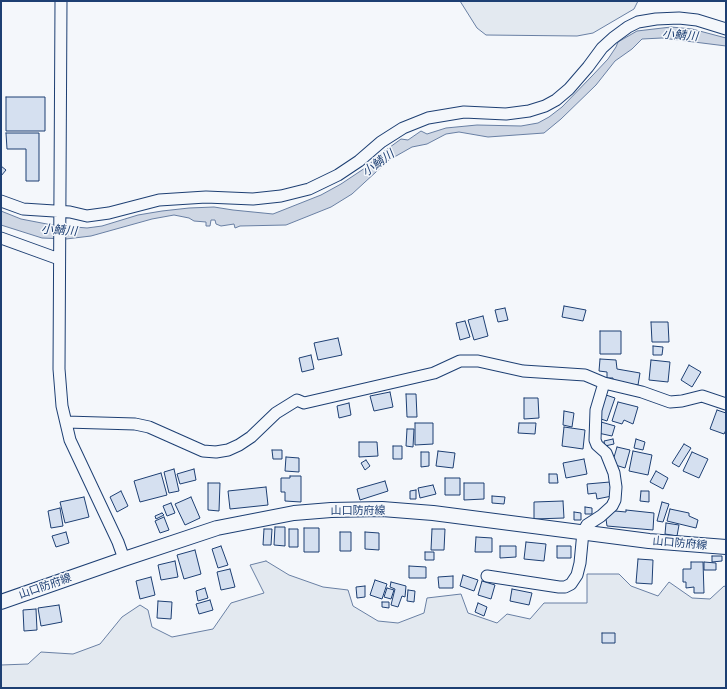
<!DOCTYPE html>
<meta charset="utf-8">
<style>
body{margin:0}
#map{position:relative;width:727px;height:689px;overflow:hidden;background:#f4f7fb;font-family:Commissioner,sans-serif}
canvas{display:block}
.frame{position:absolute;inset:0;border:2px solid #1d3f73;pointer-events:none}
</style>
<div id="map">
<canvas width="727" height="689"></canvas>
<div class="frame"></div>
</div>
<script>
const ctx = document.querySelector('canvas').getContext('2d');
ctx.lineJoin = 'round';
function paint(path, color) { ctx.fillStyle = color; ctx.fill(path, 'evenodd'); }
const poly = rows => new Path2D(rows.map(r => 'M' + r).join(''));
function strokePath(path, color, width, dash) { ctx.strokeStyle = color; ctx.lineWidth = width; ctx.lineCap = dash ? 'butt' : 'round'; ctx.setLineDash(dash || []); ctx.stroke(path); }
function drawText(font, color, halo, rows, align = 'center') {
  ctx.font = font + ' Commissioner,"Noto Sans JP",sans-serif'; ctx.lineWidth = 3; ctx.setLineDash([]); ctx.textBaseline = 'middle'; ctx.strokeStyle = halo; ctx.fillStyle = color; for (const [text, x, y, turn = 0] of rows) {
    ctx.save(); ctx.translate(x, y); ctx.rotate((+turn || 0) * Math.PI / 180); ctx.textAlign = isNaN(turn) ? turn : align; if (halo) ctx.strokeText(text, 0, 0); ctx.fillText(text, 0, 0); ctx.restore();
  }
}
const green = poly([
 [460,1,638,1,634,9,593,33,577,36,486,35,477,28,460,1],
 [266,561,289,575,323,587,348,590,353,606,378,621,398,623,424,613,427,598,461,594,468,613,497,623,507,614,530,619,544,603,587,603,587,574,619,574,631,586,658,596,669,582,692,598,710,599,724,586,726,587,726,688,1,688,1,665,28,664,41,652,73,654,100,644,122,617,140,605,148,610,152,627,172,637,213,629,231,603,264,593,250,565,266,561]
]);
const water = poly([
 [671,27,692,29,726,38,726,46,662,38,642,39,632,49,615,61,596,85,561,119,544,133,488,137,459,132,446,134,427,144,412,147,389,160,352,194,331,207,286,225,240,226,235,228,234,224,221,226,216,224,215,220,211,220,210,226,206,226,206,222,194,221,189,218,174,215,152,219,91,236,66,239,42,238,1,225,1,211,21,219,52,225,87,228,102,226,138,215,162,211,189,208,214,207,233,210,273,214,321,195,341,184,365,168,382,153,401,139,408,140,421,131,427,134,446,128,477,125,521,126,538,123,549,117,562,107,592,76,608,59,616,47,618,42,637,31,671,27]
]);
const building = poly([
 [6,97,45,97,45,131,6,131,6,97],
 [6,133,39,133,39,181,26,181,26,149,7,149,6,133],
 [1,166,6,170,1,176,1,166],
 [564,306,586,310,583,321,562,317,564,306],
 [505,308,508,320,498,322,495,310,505,308],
 [483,316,488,336,474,340,468,320,483,316],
 [465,321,470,337,460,340,456,323,465,321],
 [651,322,668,322,669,342,652,342,651,322],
 [600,331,621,331,621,354,600,354,600,331],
 [338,338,342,355,318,360,314,343,338,338],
 [653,346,663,347,662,355,653,355,653,346],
 [311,355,314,369,302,372,299,358,311,355],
 [600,359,616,360,617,369,640,373,638,385,613,382,613,378,607,378,607,372,599,371,600,359],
 [651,360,670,362,668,382,649,380,651,360],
 [689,365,701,372,692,387,681,380,689,365],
 [390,392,393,407,374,411,370,396,390,392],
 [406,394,416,394,417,417,407,417,406,394],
 [606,395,615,398,607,421,598,418,606,395],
 [524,398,538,398,539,418,524,419,524,398],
 [618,402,638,407,633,424,624,420,622,424,612,421,618,402],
 [349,403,351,415,339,418,337,406,349,403],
 [717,410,726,413,726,430,724,434,710,429,717,410],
 [564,411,574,413,572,427,563,425,564,411],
 [601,422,615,426,612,436,598,433,601,422],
 [415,423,433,423,433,444,415,445,415,423],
 [519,423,536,423,535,434,518,433,519,423],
 [564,427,585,430,583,449,562,446,564,427],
 [407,429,414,429,413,447,406,446,407,429],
 [613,439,614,444,605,446,604,441,613,439],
 [636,439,645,442,643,450,634,448,636,439],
 [359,442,377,442,378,456,359,457,359,442],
 [684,444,691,448,679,467,672,463,684,444],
 [393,446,402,446,402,459,393,459,393,446],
 [617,447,630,450,625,468,612,464,617,447],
 [272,450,282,450,282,459,273,459,272,450],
 [438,451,455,453,453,468,436,466,438,451],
 [633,451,652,455,648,475,629,471,633,451],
 [421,452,429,452,429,466,421,467,421,452],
 [692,452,708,459,699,478,683,471,692,452],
 [286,457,299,458,299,472,285,471,286,457],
 [584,459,587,474,566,478,563,463,584,459],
 [366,460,370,466,365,470,361,463,366,460],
 [174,469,179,491,169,493,164,472,174,469],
 [194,469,196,480,180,484,177,474,194,469],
 [656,471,668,478,663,489,650,482,656,471],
 [161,473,167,495,140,502,134,481,161,473],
 [549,474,557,474,558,483,549,483,549,474],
 [290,476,301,476,301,502,285,501,285,492,281,492,281,478,290,478,290,476],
 [445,478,460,478,460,495,445,495,445,478],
 [385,481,388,491,360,500,357,489,385,481],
 [610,482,612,496,597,499,596,493,588,494,587,484,610,482],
 [208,483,220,483,219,511,208,510,208,483],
 [464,483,484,483,484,499,464,500,464,483],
 [433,485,436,494,420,498,418,488,433,485],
 [266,487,268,505,230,509,228,491,266,487],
 [416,490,416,499,410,499,410,491,416,490],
 [121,491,128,506,117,512,110,497,121,491],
 [641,491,649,491,649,502,640,501,641,491],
 [492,496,505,497,504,504,492,503,492,496],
 [84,497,89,517,65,523,60,502,84,497],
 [191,497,200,518,185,525,175,504,191,497],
 [563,501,564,518,534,519,534,502,563,501],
 [662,502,669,504,663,522,657,521,662,502],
 [171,503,175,513,167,516,163,506,171,503],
 [585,507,592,508,592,514,585,514,585,507],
 [60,508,63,526,51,528,48,511,60,508],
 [670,509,689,513,689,516,698,520,696,528,667,521,670,509],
 [626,510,654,513,653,530,607,526,606,519,615,511,626,512,626,510],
 [574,512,581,513,581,520,574,520,574,512],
 [162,513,164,515,156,519,155,516,162,513],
 [164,517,169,530,160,533,155,521,164,517],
 [666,523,679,525,677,536,665,534,666,523],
 [275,527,285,527,285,546,274,545,275,527],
 [304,528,319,528,319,552,304,552,304,528],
 [264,529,272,529,271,545,263,545,264,529],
 [289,529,298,529,298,547,289,547,289,529],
 [432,529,445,529,444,550,431,550,432,529],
 [66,532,69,543,56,547,52,536,66,532],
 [340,532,351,532,351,551,340,551,340,532],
 [365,532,379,533,379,550,365,549,365,532],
 [476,537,492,538,492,552,475,552,476,537],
 [526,542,546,544,544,561,524,559,526,542],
 [221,546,228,565,218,568,212,549,221,546],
 [500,546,516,546,516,557,500,558,500,546],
 [557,546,571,546,571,558,557,558,557,546],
 [195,550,201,574,184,579,177,555,195,550],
 [425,552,434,552,434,560,425,560,425,552],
 [712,556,722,556,722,561,712,562,712,556],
 [638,559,653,560,652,584,636,583,638,559],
 [175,561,178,577,161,580,158,565,175,561],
 [691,562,703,562,704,593,694,593,694,587,686,588,686,582,683,582,683,569,691,569,691,562],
 [704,562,716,563,716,570,704,570,704,562],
 [409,566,426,567,426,578,409,578,409,566],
 [230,569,235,587,221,590,217,572,230,569],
 [463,575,478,580,474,591,460,586,463,575],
 [453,576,453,588,439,588,438,577,453,576],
 [151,577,155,595,140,599,136,581,151,577],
 [375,580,387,584,382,599,370,595,375,580],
 [482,581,495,585,491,599,478,595,482,581],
 [391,582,406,586,405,597,402,596,398,607,391,605,395,589,390,587,391,582],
 [365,586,365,597,357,598,356,587,365,586],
 [205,588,208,598,198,601,196,591,205,588],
 [387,588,394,590,391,599,384,597,387,588],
 [512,589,532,593,529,605,510,601,512,589],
 [408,590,415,591,414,602,407,601,408,590],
 [210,600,213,610,199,614,196,604,210,600],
 [158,601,172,602,171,619,157,618,158,601],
 [382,602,389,602,389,608,382,607,382,602],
 [478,603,487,607,484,616,475,612,478,603],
 [59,605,62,622,41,626,38,608,59,605],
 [36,609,37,630,24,631,23,610,36,609],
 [602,633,615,633,615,643,602,643,602,633]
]);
const minor = poly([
 [61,1,59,369,62,406,70,440,118,542,124,559],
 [1,201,23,209,70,212,87,216,109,213,159,200,206,197,253,199,281,196,309,189,338,175,359,161,381,142,403,128,428,118,464,112,506,114,529,111,545,106,556,100,569,89,588,67,602,48,613,38,628,27,638,22,656,19,679,18,697,20,726,29],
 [1,238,59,259],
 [66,422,135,424,149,427,203,451,216,452,228,450,239,445,251,437,276,413,297,400,304,403,434,373,460,361,478,361,523,371,585,375,604,383,642,392,670,402,682,401,702,396,726,404],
 [487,576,559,587,565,587,571,584,577,575,580,563,583,532,587,525,601,516,612,506,615,500,616,487,614,473,606,453,597,445,595,440,596,410,604,383]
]);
const major = poly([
 [1,602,124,559,217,528,294,513,331,510,382,509,433,513,649,541,726,547]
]);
const streetNames = [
 ["山口防府線",358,510],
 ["山口防府線",680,543,5],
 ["山口防府線",45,586,-19]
];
const waterNames = [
 ["小鯖川",680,35,5],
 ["小鯖川",378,163,-36],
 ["小鯖川",59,230,4]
];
paint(green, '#e3e9f0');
strokePath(green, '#687fa3', 1);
paint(water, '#cfd7e4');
strokePath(water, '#687fa3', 1);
paint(building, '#d5e0f0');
strokePath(building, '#1d3f73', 1);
strokePath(minor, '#1d3f73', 13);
strokePath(major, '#1d3f73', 16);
strokePath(minor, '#f4f7fb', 11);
strokePath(major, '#f4f7fb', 14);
drawText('11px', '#1d3f73', '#f4f7fb', streetNames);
drawText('italic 12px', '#1d3f73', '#f4f7fb', waterNames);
</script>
